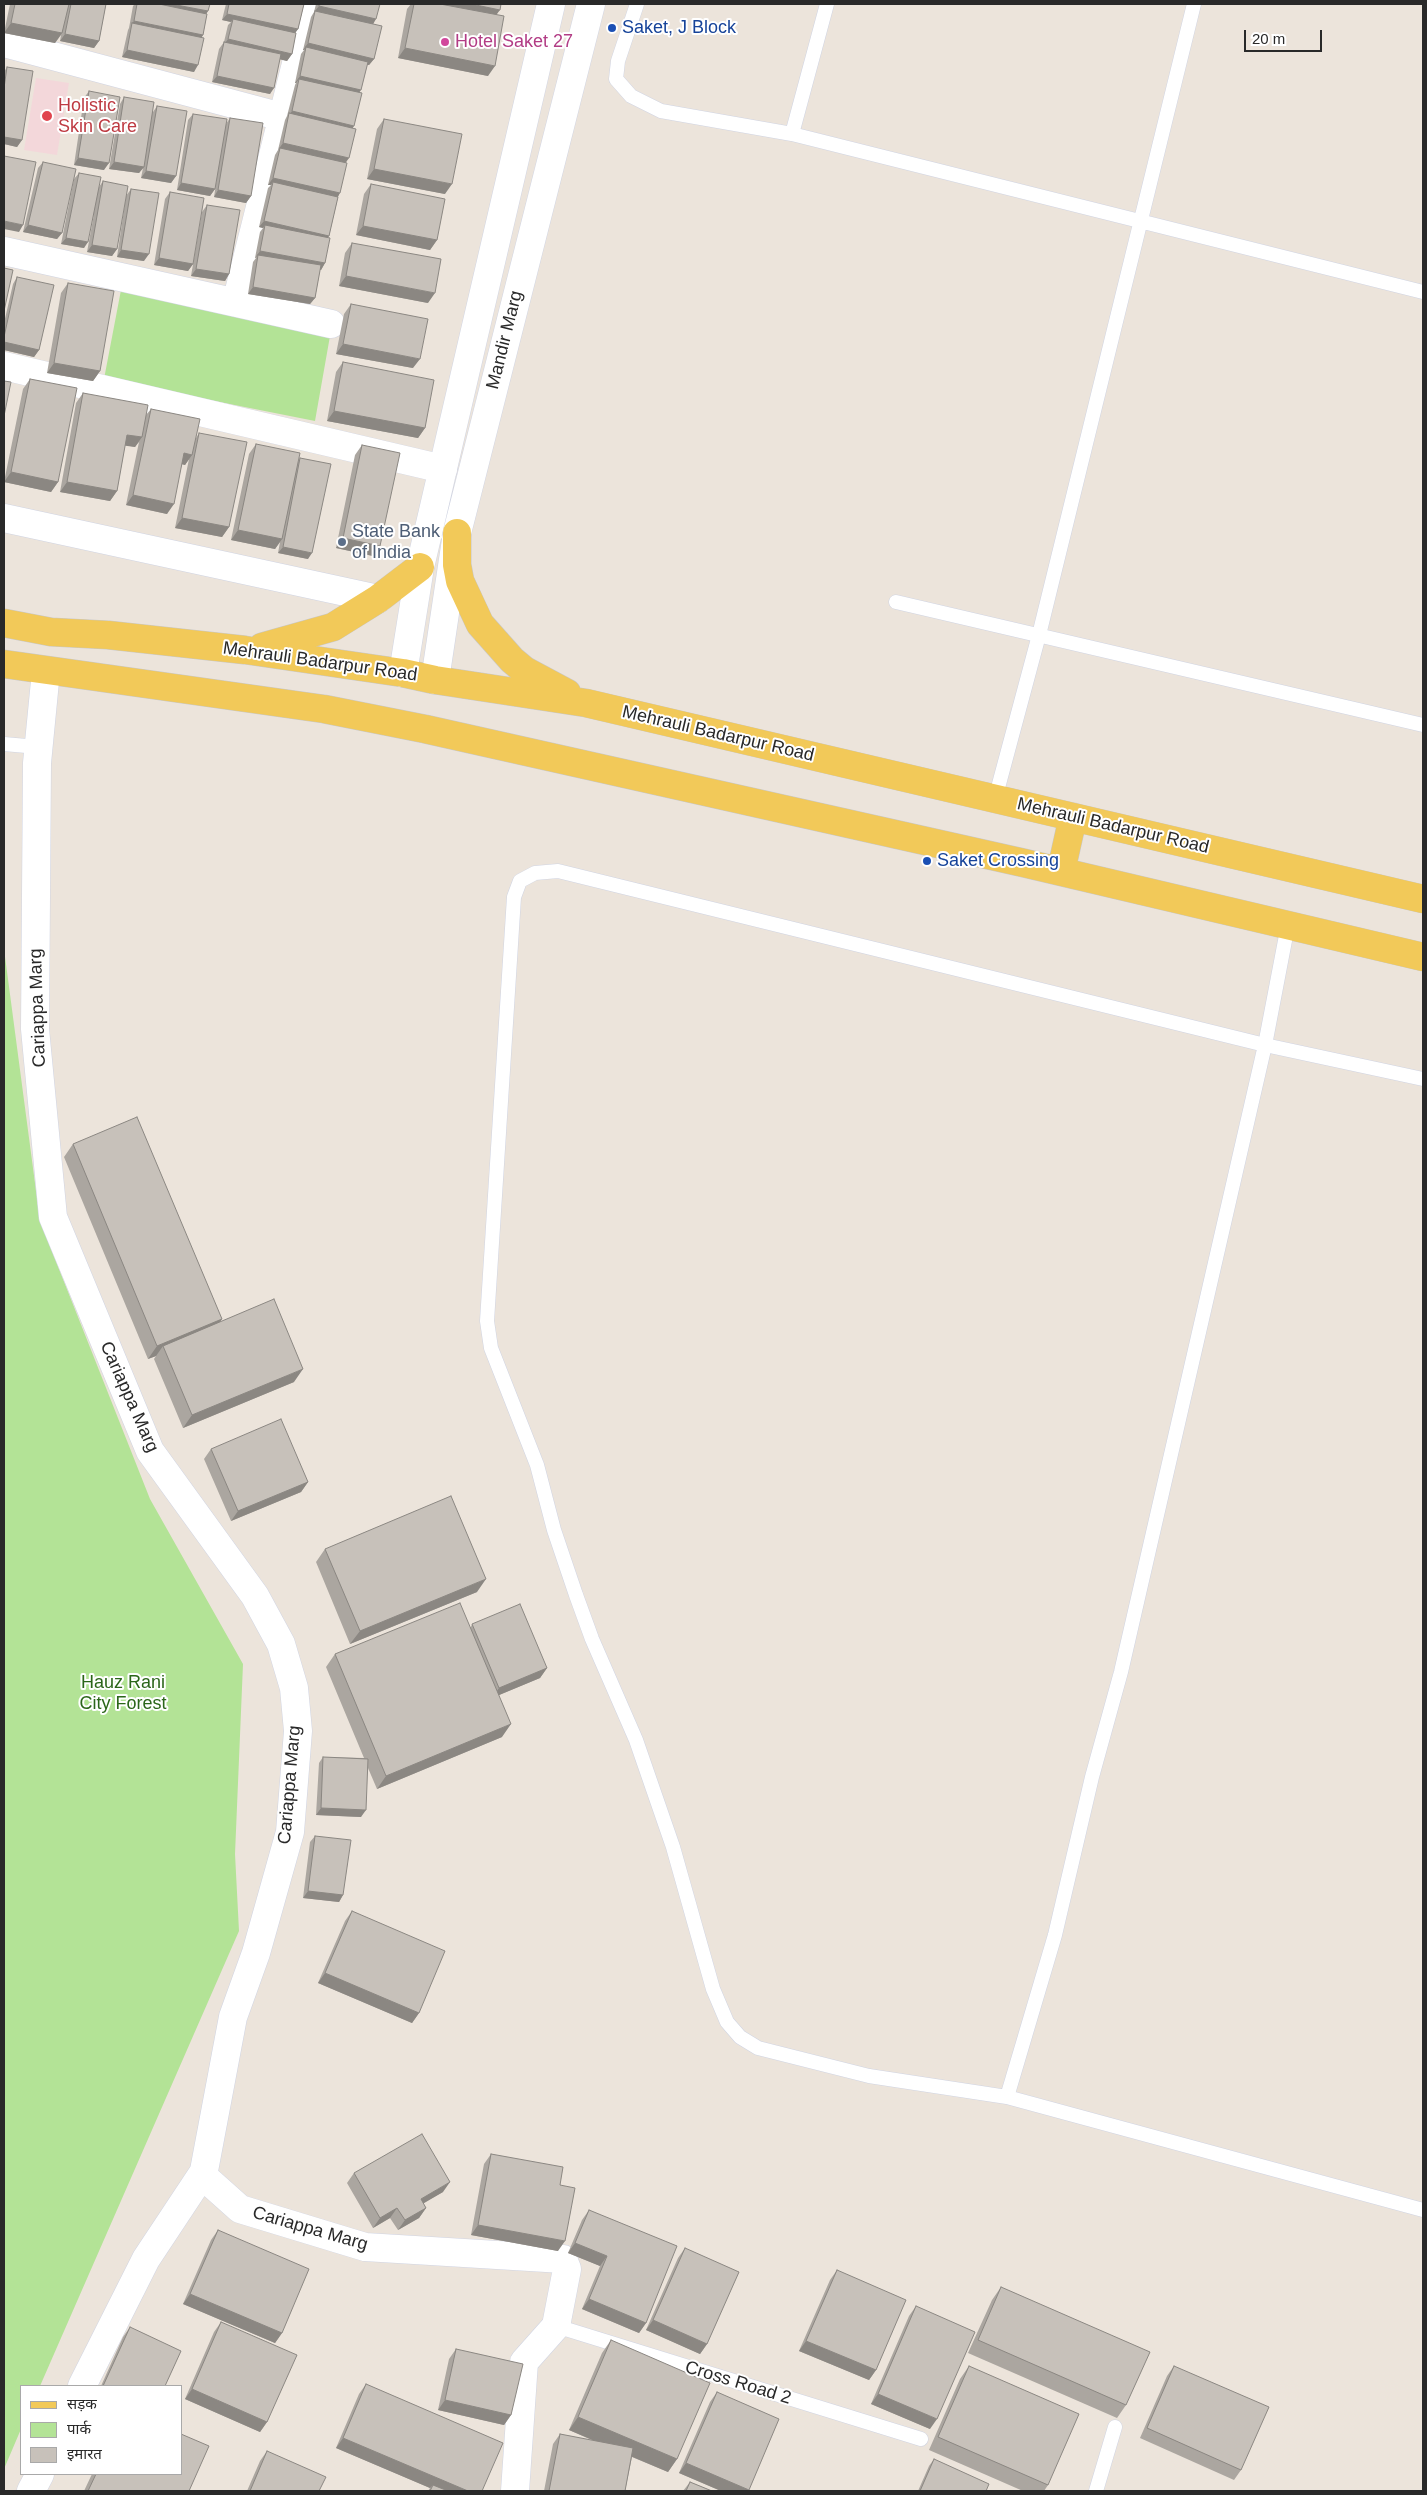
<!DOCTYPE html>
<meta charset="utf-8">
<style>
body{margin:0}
#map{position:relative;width:1427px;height:2495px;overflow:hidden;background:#ece4db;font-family:Arial,"Noto Sans Devanagari",sans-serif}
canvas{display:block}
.frame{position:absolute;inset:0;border:5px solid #292929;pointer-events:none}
.legend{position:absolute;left:20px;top:2385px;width:162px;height:90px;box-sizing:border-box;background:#fff;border:1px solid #a9a9a9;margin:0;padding:6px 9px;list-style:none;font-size:15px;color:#292929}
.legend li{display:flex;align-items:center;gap:10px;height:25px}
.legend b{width:25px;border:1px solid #a9a9a9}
.scale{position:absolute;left:1244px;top:30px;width:78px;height:22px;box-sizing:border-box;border:2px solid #292929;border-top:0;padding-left:6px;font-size:15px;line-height:18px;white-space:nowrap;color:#292929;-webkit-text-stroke:4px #fff;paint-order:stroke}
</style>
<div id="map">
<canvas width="1427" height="2495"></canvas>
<div class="frame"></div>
<ul class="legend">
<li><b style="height:6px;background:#f2c959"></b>सड़क</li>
<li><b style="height:14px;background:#b3e396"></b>पार्क</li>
<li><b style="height:14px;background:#c7c1ba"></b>इमारत</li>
</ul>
<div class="scale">20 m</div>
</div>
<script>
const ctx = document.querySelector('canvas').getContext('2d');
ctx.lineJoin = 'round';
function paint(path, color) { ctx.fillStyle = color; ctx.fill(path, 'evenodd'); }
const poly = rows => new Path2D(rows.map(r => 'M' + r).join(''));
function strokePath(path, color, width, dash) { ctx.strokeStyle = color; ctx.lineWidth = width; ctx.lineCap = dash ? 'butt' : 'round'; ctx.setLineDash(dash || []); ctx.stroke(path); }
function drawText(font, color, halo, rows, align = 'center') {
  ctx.font = font + ' Arial,sans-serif'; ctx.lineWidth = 4; ctx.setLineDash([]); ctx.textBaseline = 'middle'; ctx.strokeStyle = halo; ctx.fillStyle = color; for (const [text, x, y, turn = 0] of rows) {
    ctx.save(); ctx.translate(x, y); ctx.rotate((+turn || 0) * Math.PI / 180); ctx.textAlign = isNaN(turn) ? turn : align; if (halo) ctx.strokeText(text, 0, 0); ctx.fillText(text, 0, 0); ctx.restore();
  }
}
const medical = poly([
 [36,78,69,83,57,155,24,150]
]);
const green = poly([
 [121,290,330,336,315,421,104,379],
 [4,949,40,1221,150,1499,243,1664,235,1854,239,1931,40,2386,21,2386,21,2429,4,2469]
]);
const service = poly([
 [637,4,618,61,616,79,631,96,661,111,792,134,1423,292],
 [792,134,827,4],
 [896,602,1423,725],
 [4,744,38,747],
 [995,799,1039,635,1194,4],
 [1423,1079,1265,1045,558,871,535,873,520,881,514,897,487,1321,491,1348,537,1465,554,1530,576,1595,592,1639,636,1740,673,1847,713,1989,727,2022,740,2037,758,2048,869,2076,1007,2097,1423,2210],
 [1007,2097,1055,1935,1092,1777,1121,1672,1265,1045,1288,925],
 [556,2326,921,2439],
 [1096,2491,1115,2427]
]);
const minor = poly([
 [4,43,282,117],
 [4,251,331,324],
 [236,303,311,4],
 [4,366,443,469],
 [4,518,378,599],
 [46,671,37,763,35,1029,53,1217,150,1451,255,1596,281,1644,294,1688,298,1731,290,1832,256,1953,233,2017,203,2176,240,2209,365,2247,563,2259,567,2269,556,2326,524,2362,515,2491],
 [82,2386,146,2259,203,2173],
 [31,2491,40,2474]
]);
const secondary = poly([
 [403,673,420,567,551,4],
 [435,680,457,533,591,4]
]);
const primary = poly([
 [457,533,457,565,460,581,480,624,512,660,524,670,567,693],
 [4,623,51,632,108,635,245,650,403,673,435,680,586,703,1423,899],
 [262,647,333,627,378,599,420,567],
 [4,664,324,709,425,729,1024,863,1423,957],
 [1061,871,1073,817]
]);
const wall = poly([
 [10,4,106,4,99,41,94,48,60,41,61,35,55,43,4,33],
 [135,4,210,4,207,13,203,35,201,38,194,72,122,57,128,30,129,28,133,6],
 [226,4,304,4,298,29,295,33,292,54,287,61,280,59,270,94,212,82,219,49,224,42,228,25,231,22,222,20],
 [316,4,380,4,373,24,374,59,369,65,367,65,359,93,346,163,329,236,328,237,325,263,321,270,320,270,315,298,310,304,248,294,253,262,256,258,255,258,260,232,263,228,259,227,268,188,271,185,268,185,275,155,278,150,285,120,287,116,295,85,296,83,295,83,301,54,304,50,303,50,311,17,314,12],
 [411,4,501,4,497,14,488,76,398,58,407,9],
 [7,67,22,140,17,147,4,144,4,72],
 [89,91,104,170,74,165,84,98],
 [124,97,153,112,157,106,176,176,171,183,141,178,143,168,139,173,109,169,120,104],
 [193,114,226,124,230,118,251,196,246,203,214,197,217,177,215,189,210,196,177,190,188,120],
 [384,119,445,194,367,179,377,129],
 [43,162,62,233,57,239,23,232,38,168],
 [79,173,99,187,103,181,117,249,112,256,87,252,94,214,84,248,61,244,74,179],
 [371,184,437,240,430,250,356,235,364,194],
 [131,189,144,261,117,257,126,196],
 [170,192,193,264,188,271,154,265,165,199],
 [207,205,229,274,225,281,191,276,202,212],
 [352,243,428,303,339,286,345,253],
 [17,277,39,350,34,357,4,350,4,323,13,284],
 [68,283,100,371,93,381,47,373,61,293],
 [351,304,413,368,336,354,344,314],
 [343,362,425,428,418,438,327,421,336,372],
 [30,379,58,482,51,492,4,482,23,389],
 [83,393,146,415,151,409,196,438,199,433,229,527,222,537,175,528,189,459,185,465,182,464,167,514,126,505,139,442,135,447,125,445,117,491,110,501,60,492,76,403],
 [256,444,298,462,300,458,308,559,278,553,280,542,275,549,231,540,249,454],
 [362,445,373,556,336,548,355,455],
 [73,1144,222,1319,220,1322,294,1382,183,1428,154,1359,156,1356,148,1359,64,1157],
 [211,1449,308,1482,301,1492,231,1521,204,1459],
 [325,1549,477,1592,350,1644,316,1562],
 [472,1624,547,1668,540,1678,499,1695,502,1737,377,1789,368,1768,361,1817,316,1815,319,1763,323,1757,364,1758,326,1667,335,1654,471,1627],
 [315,1836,343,1895,339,1902,303,1898,310,1842],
 [352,1911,419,2013,412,2023,318,1983,345,1921],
 [491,2154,560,2185,558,2251,471,2235,484,2164],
 [354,2173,443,2192,423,2203,426,2208,419,2218,398,2230,390,2218,373,2228,347,2183],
 [589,2210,646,2323,639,2333,582,2309,600,2266,568,2253,582,2220],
 [218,2230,282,2333,275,2343,183,2304,211,2240],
 [685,2248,707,2344,700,2354,646,2330,678,2258],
 [837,2270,876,2370,869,2380,799,2351,830,2280],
 [1001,2287,1126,2405,1117,2418,968,2353,992,2300],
 [916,2306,930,2429,871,2404,909,2316],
 [221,2322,267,2422,260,2432,185,2399,214,2332],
 [130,2327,165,2386,101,2386,123,2337],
 [611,2340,677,2459,668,2472,632,2457,625,2491,544,2491,553,2444,560,2434,594,2441,569,2430,602,2353],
 [456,2349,511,2415,504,2425,438,2410,449,2359],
 [969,2366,1048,2485,1044,2491,1023,2491,929,2450,960,2379],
 [1174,2366,1241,2470,1234,2480,1140,2438,1167,2376],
 [366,2384,482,2491,428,2491,430,2488,336,2448,359,2394],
 [717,2392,748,2491,721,2491,679,2473,710,2402],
 [267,2451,319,2491,247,2491,260,2461],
 [934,2459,986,2491,918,2491,929,2466],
 [92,2474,181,2474,189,2491,84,2491],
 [690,2482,712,2491,683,2491]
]);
const shadedWall = poly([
 [137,4,171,4,208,11,203,18],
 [414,4,471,4,500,10,493,19],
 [319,6,376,19,372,26,315,11],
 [227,14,298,29,293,36,233,19,231,22,222,20],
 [134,21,203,35,199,42,132,23],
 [11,23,62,33,55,43,4,33],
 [65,34,99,41,94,48,60,41],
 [228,39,292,54,287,61,223,46],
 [308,43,374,59,369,65,305,50,306,47,304,50,303,50],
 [405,48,495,66,488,76,398,58],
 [127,50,198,65,194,72,122,57],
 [217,76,274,88,270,94,212,82],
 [300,76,361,90,356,97,299,79,296,83,295,83],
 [292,111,354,126,350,132,289,115],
 [4,137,22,140,17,147,4,144],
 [283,143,349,158,344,165,280,148,278,150],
 [78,158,109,163,104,170,74,165],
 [114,162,144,167,139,173,109,169],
 [374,169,452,184,445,194,367,179],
 [146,171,176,176,171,183,141,178],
 [273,178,340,193,336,200,273,182,271,185,268,185],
 [181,183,215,189,210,196,177,190],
 [218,190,251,196,246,203,214,197],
 [4,221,23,225,19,232,4,229],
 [264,221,329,236,324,242,265,225,263,228,259,227],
 [28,225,62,233,57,239,23,232],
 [363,226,437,240,430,250,356,235],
 [66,238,88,242,84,248,61,244],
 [92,245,117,249,112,256,87,252],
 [121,250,149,254,144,261,117,257],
 [260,251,325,263,321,270,258,258,258,255,255,258],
 [159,258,193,264,188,271,154,265],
 [196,269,229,274,225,281,191,276],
 [346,276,435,293,428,303,339,286],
 [253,287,315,298,310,304,248,294],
 [4,342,39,350,34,357,4,350],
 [343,344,420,359,413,368,336,354],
 [54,363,100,371,93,381,47,373],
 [334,411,425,428,418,438,327,421],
 [127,435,142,437,135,447,120,445],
 [184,453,192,455,185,465,177,463],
 [11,472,58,482,51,492,4,482],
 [67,482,117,491,110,501,60,492],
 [133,495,174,504,167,514,126,505],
 [182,518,229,527,222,537,175,528],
 [238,530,282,539,275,549,231,540],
 [343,538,380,546,373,556,336,548],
 [283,547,312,553,308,559,278,553],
 [222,1319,213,1332,163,1346,156,1356,148,1359,157,1346],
 [303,1369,294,1382,183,1428,192,1415],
 [308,1482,301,1492,231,1521,238,1511],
 [486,1579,477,1592,350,1644,360,1631],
 [547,1668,540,1678,492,1698,499,1688],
 [511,1724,502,1737,377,1789,386,1776],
 [321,1808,366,1810,361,1817,316,1815],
 [308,1891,343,1895,339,1902,303,1898],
 [325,1973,419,2013,412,2023,318,1983],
 [450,2182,443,2192,414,2209,421,2199],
 [397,2208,390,2218,373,2228,380,2218],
 [426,2208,419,2218,398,2230,405,2220],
 [478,2225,565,2241,558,2251,471,2235],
 [575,2243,607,2256,600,2266,568,2253],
 [190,2294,282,2333,275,2343,183,2304],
 [589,2299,646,2323,639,2333,582,2309],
 [653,2320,707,2344,700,2354,646,2330],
 [806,2341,876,2370,869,2380,799,2351],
 [192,2389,267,2422,260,2432,185,2399],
 [878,2394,937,2419,930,2429,871,2404],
 [445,2400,511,2415,504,2425,438,2410],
 [578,2417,677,2459,668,2472,569,2430],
 [343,2438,468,2491,438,2491,433,2485,430,2488,336,2448],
 [686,2463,749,2490,748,2491,721,2491,679,2473]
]);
const building = poly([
 [15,4,69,4,62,33,11,23,15,4],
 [71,4,106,4,99,41,65,34,71,4],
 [137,4,159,4,207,14,203,35,134,21,137,4],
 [171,4,210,4,208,11,171,4],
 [229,4,304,4,298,29,227,14,229,4],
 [319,4,380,4,376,19,319,6,319,4],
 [414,4,440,4,504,16,495,66,405,48,414,4],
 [471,4,501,4,500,10,471,4],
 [315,11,382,26,374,59,308,43,315,11],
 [233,19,296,33,292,54,228,39,233,19],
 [132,23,204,38,198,65,127,50,132,23],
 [224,42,281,54,274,88,217,76,224,42],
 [306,47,368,62,361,90,300,76,306,47],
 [7,67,33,71,22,140,4,137,4,88,7,67],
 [299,79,362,93,354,126,292,111,299,79],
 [89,91,120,97,109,163,78,158,89,91],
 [124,97,154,102,144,167,114,162,124,97],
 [157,106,187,111,176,176,146,171,157,106],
 [289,113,356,129,349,158,283,143,289,113],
 [193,114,227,119,215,189,181,183,193,114],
 [230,118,263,123,251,196,218,190,230,118],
 [384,119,462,134,452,184,374,169,384,119],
 [280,148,347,163,340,193,273,178,280,148],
 [4,156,36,162,23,225,4,221,4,156],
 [43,162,76,169,62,233,28,225,43,162],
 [79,173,101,177,88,242,66,238,79,173],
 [103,181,128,186,117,249,92,245,103,181],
 [273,182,338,197,329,236,264,221,273,182],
 [371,184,445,199,437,240,363,226,371,184],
 [131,189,159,193,149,254,121,250,131,189],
 [170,192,204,198,193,264,159,258,170,192],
 [207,205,240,210,229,274,196,269,207,205],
 [265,225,330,238,325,263,260,251,265,225],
 [352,243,441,259,435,293,346,276,352,243],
 [258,255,321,265,315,298,253,287,258,255],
 [4,268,13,270,4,311,4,268],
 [17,277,54,285,39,350,4,342,4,337,17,277],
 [68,283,114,291,100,371,54,363,68,283],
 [351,304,428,319,420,359,343,344,351,304],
 [343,362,434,380,425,428,334,411,343,362],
 [30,379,77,388,58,482,11,472,30,379],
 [4,381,11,382,4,416,4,381],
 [83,393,148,405,142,437,127,435,117,491,67,482,83,393],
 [151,409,200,419,192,455,184,453,174,504,133,495,151,409],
 [199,433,247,442,229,527,182,518,199,433],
 [256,444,300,453,282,539,238,530,256,444],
 [362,445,400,453,380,546,343,538,362,445],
 [300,458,331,464,312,553,283,547,300,458],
 [137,1117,222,1319,157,1346,73,1144,137,1117],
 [274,1299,303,1369,192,1415,163,1346,274,1299],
 [281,1419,308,1482,238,1511,211,1449,281,1419],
 [451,1496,486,1579,360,1631,325,1549,451,1496],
 [460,1603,511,1724,386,1776,335,1654,460,1603],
 [520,1604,547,1668,499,1688,472,1624,520,1604],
 [323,1757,368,1759,366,1810,321,1808,323,1757],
 [315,1836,351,1840,343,1895,308,1891,315,1836],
 [352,1911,445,1951,419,2013,325,1973,352,1911],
 [422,2134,450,2182,421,2199,426,2208,405,2220,397,2208,380,2218,354,2173,422,2134],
 [491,2154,563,2167,560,2185,575,2188,565,2241,478,2225,491,2154],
 [589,2210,677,2246,646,2323,589,2299,607,2256,575,2243,589,2210],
 [218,2230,309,2269,282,2333,190,2294,218,2230],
 [685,2248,739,2272,707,2344,653,2320,685,2248],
 [837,2270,906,2300,876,2370,806,2341,837,2270],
 [1001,2287,1150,2352,1126,2405,978,2340,1001,2287],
 [916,2306,975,2332,937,2419,878,2394,916,2306],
 [221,2322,297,2355,267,2422,192,2389,221,2322],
 [130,2327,181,2351,165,2386,103,2386,130,2327],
 [611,2340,710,2383,677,2459,578,2417,611,2340],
 [456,2349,523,2364,511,2415,445,2400,456,2349],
 [969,2366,1079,2414,1048,2485,938,2437,969,2366],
 [1174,2366,1269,2407,1241,2470,1147,2428,1174,2366],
 [366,2384,503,2443,482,2491,468,2491,343,2438,366,2384],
 [717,2392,779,2419,749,2490,686,2463,717,2392],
 [181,2434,209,2446,189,2491,88,2491,96,2474,181,2474,181,2434],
 [560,2434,633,2448,625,2491,549,2491,560,2434],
 [267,2451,326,2477,319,2491,250,2491,267,2451],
 [934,2459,989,2484,986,2491,920,2491,934,2459],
 [690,2482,712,2491,686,2491,690,2482],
 [433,2485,448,2491,430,2491,433,2485]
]);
const markers = [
 [612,28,5,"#1a4fb4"],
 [445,42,5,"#d1479c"],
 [47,116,6,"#e0444e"],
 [342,542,5,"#5c6f8a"],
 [927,861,5,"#1a4fb4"]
];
const transitNames = [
 ["Saket, J Block",622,28],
 ["Saket Crossing",937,861]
];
const hotelNames = [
 ["Hotel Saket 27",455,42]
];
const healthNames = [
 ["Holistic",58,106],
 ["Skin Care",58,127]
];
const streetNames = [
 ["Mandir Marg",505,340,-76],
 ["Mehrauli Badarpur Road",320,662,8],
 ["Mehrauli Badarpur Road",718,734,13],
 ["Mehrauli Badarpur Road",1113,826,13],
 ["Cariappa Marg",38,1008,-92],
 ["Cariappa Marg",129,1397,66],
 ["Cariappa Marg",290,1785,-85],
 ["Cariappa Marg",310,2229,16],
 ["Cross Road 2",738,2383,17]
];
const serviceNames = [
 ["State Bank",352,532],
 ["of India",352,553]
];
const parkNames = [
 ["Hauz Rani",123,1683],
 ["City Forest",123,1704]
];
paint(medical, '#f3d7da');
paint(green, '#b3e396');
strokePath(service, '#d0d4e2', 15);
strokePath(minor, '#d0d4e2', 29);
strokePath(secondary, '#d0d4e2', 29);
strokePath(primary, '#c7c7c7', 29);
strokePath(service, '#fff', 14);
strokePath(minor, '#fff', 28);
strokePath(secondary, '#fff', 28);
strokePath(primary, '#f2c959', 28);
paint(wall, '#aba6a0');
paint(shadedWall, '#8b8782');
paint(building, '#c7c1ba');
strokePath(building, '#8b8782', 1);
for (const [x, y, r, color] of markers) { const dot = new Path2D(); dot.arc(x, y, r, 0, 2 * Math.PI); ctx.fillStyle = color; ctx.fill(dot); strokePath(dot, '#fff', 2); }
drawText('18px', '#164399', '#fff', transitNames, 'left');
drawText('18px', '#b23c85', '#fff', hotelNames, 'left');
drawText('18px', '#be3a42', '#fff', healthNames, 'left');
drawText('18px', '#292929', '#fff', streetNames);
drawText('18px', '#4e5e75', '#fff', serviceNames, 'left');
drawText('18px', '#2b6619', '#fff', parkNames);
</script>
